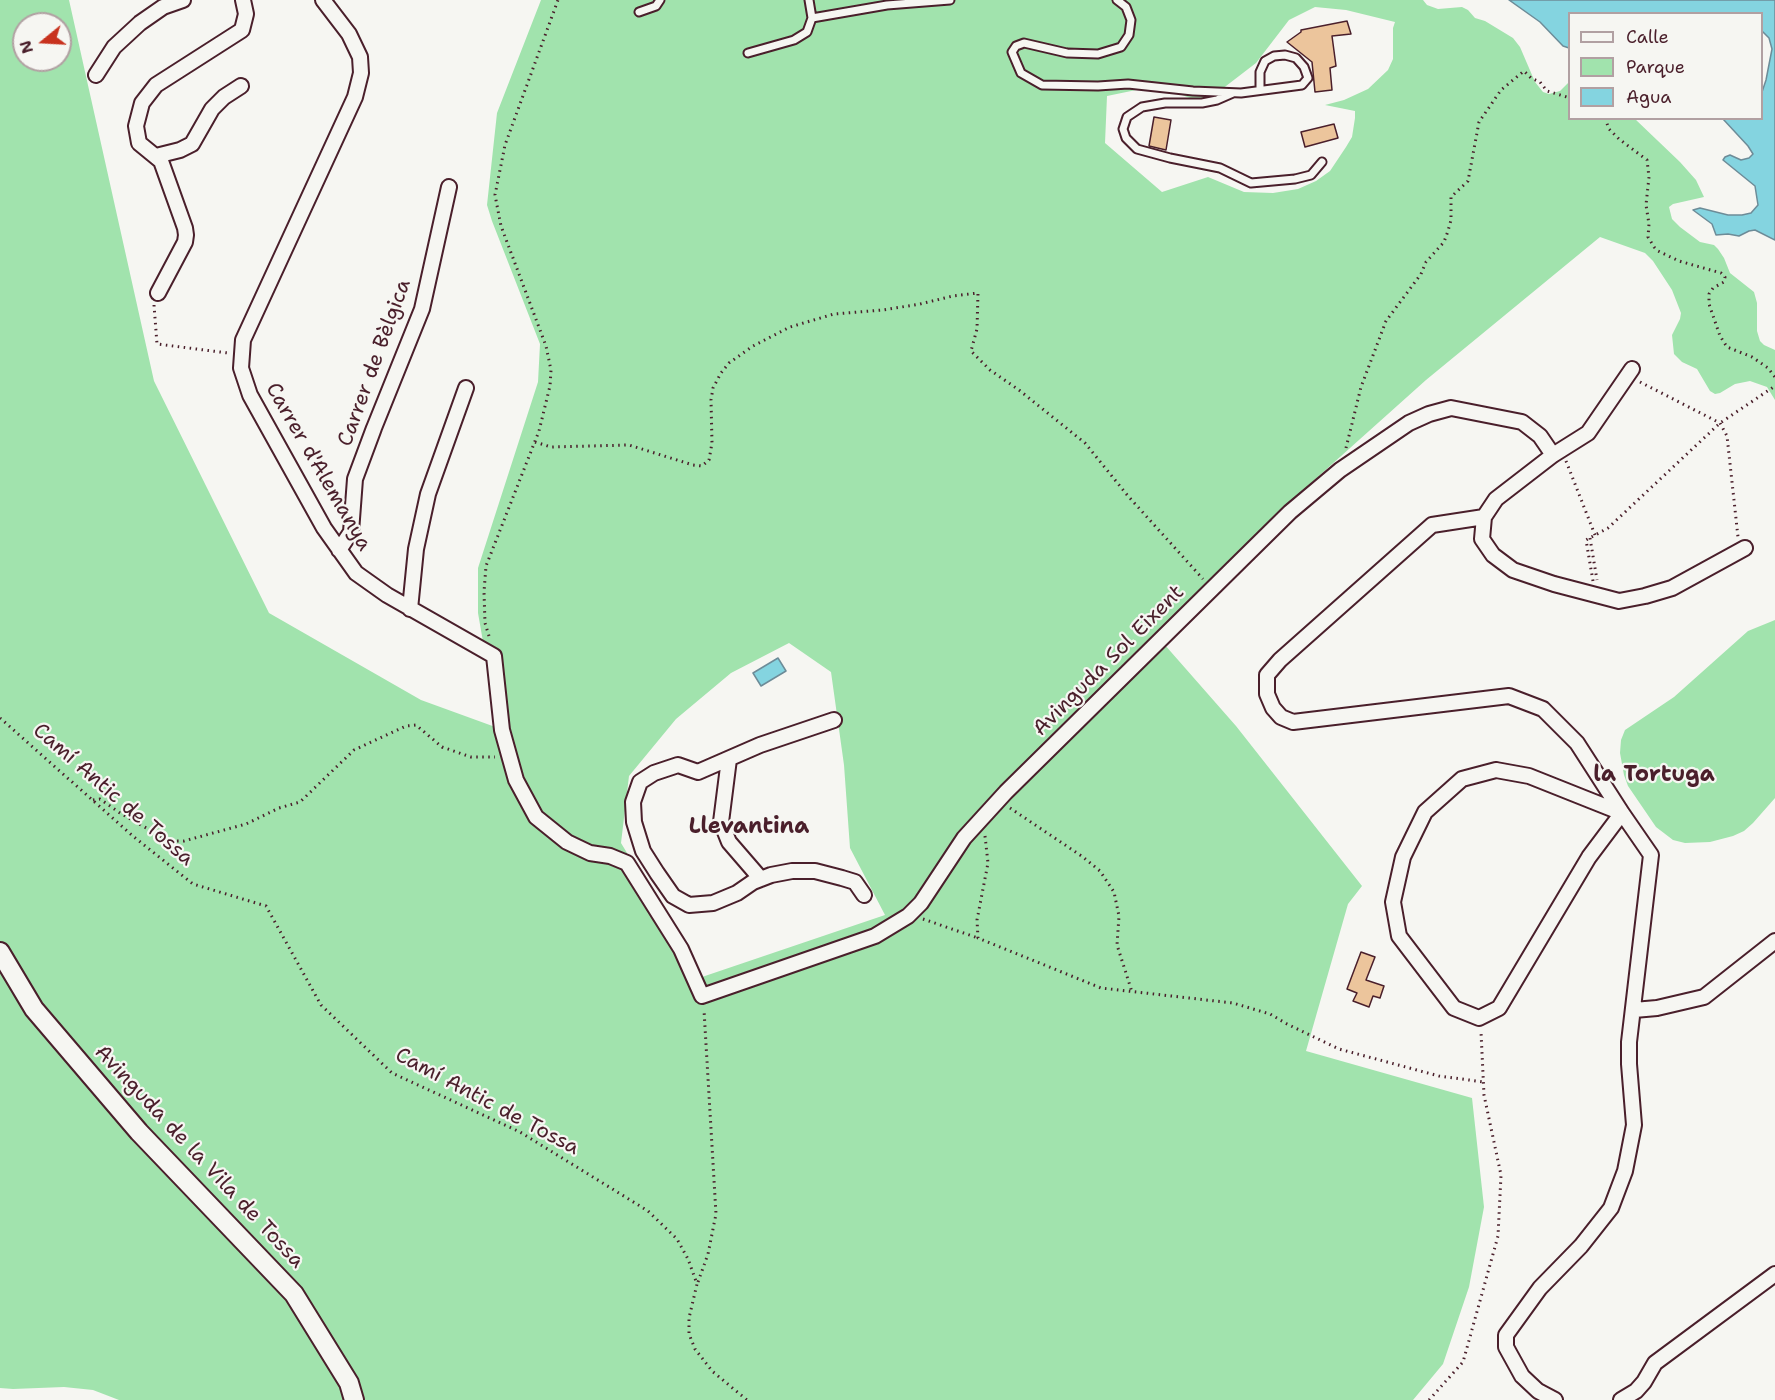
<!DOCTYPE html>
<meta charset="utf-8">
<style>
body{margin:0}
#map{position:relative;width:1775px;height:1400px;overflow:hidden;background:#f6f6f2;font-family:"Shantell Sans",sans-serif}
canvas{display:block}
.legend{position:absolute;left:1568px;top:12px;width:195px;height:108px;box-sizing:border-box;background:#f6f6f2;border:2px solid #b1a0a2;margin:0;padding:8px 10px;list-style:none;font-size:18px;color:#4a1f2b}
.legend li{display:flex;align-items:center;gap:12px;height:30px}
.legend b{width:30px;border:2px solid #b1a0a2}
.north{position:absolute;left:12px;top:12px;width:60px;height:60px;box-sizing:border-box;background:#f6f6f2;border:2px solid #b1a0a2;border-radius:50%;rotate:252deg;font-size:16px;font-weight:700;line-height:24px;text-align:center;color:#4a1f2b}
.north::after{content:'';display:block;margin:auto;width:21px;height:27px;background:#c8321e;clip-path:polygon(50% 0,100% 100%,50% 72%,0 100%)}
</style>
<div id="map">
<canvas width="1775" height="1400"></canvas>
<ul class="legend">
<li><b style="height:8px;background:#f6f6f2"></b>Calle</li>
<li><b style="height:16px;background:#a1e3ad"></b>Parque</li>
<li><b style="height:16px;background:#84d4e0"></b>Agua</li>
</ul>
<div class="north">N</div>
</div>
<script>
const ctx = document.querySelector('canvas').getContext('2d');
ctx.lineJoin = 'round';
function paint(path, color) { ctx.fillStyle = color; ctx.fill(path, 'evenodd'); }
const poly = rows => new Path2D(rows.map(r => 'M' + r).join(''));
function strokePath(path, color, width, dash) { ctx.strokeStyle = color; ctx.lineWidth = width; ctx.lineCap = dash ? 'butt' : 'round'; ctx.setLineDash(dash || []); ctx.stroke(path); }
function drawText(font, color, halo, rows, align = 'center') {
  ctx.font = font + ' "Shantell Sans",sans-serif'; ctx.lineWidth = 4.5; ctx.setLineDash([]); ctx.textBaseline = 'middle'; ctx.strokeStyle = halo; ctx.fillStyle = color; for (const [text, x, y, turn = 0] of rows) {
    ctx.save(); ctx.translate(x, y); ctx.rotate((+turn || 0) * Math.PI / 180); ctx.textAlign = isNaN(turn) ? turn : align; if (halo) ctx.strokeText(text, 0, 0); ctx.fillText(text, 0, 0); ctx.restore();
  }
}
const green = poly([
 [0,0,69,0,154,381,269,613,421,700,498,728,478,613,478,568,538,382,540,344,492,221,487,205,497,113,541,0,1423,0,1427,5,1438,9,1462,7,1468,10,1475,18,1485,21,1513,38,1520,47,1535,82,1543,92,1549,94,1560,91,1569,82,1570,118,1635,119,1680,162,1696,180,1704,197,1673,204,1669,207,1672,219,1680,227,1700,242,1714,245,1718,249,1724,258,1730,273,1754,292,1757,303,1757,331,1760,341,1764,345,1775,350,1775,400,1767,387,1750,381,1735,384,1720,393,1715,394,1710,391,1697,369,1682,362,1674,354,1672,335,1680,319,1681,313,1672,290,1653,261,1645,253,1600,237,1426,380,1302,491,1157,636,1236,726,1362,886,1348,904,1306,1051,1472,1098,1484,1207,1469,1287,1443,1364,1413,1400,119,1400,93,1390,64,1387,13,1389,0,1388],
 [1315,7,1346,10,1395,22,1393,28,1393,59,1388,70,1368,89,1344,100,1325,105,1355,111,1355,118,1352,137,1346,147,1330,171,1316,181,1298,189,1273,193,1244,192,1208,177,1162,192,1105,143,1107,96,1170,83,1182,95,1190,98,1205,99,1213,96,1256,63,1289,20],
 [24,24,60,24,60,60,24,60],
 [789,643,831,672,844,765,850,848,885,915,702,977,621,843,629,776,676,719,731,673],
 [1775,620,1775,798,1753,823,1744,831,1733,836,1710,842,1685,843,1673,840,1656,827,1628,786,1624,775,1620,753,1621,740,1625,730,1674,697,1748,631]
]);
const water = poly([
 [1509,0,1775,0,1775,240,1755,230,1749,231,1739,236,1728,234,1716,235,1712,224,1693,210,1700,208,1728,215,1742,215,1751,213,1758,205,1755,186,1723,160,1725,157,1730,155,1741,160,1749,158,1753,154,1748,146,1723,119,1762,118,1762,92,1766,80,1772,49,1769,38,1762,31,1762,14,1570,14,1569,48,1563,46,1540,22,1509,0],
 [778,658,786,671,761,686,753,673,778,658]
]);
const building = poly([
 [1347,21,1351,34,1332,36,1336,66,1330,68,1332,90,1315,92,1312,62,1287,42,1301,32,1301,30,1347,21],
 [1154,117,1171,120,1166,150,1149,146,1154,117],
 [1334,124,1338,138,1305,147,1301,132,1334,124],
 [1361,952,1375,957,1366,980,1384,986,1380,998,1373,996,1369,1007,1353,1001,1357,993,1347,989,1361,952]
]);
const path = poly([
 [1605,118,1609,129,1619,139,1647,160,1649,177,1646,205,1649,224,1648,237,1654,247,1658,251,1679,261,1721,273,1725,277,1724,282,1713,288,1709,294,1709,304,1720,336,1727,347,1752,357,1768,368,1775,377],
 [154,305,157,344,228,353],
 [1640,382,1720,423,1727,436,1738,537],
 [535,442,551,447,629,445,693,465,702,466,709,460,712,443,711,400,713,388,721,373,729,363,753,346,790,327,834,314,883,310,920,304,953,296,978,293,977,329,971,351,990,370,1019,390,1085,443,1128,496,1203,579],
 [1346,448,1361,387,1386,321,1421,274,1426,262,1444,242,1448,231,1451,220,1451,197,1468,181,1479,122,1501,90,1524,71,1531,78,1540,82,1547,91,1570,98],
 [1566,461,1595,535],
 [1590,538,1597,580],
 [1593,581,1586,540,1608,528,1720,423,1775,386],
 [489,636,485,623,484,592,486,566,539,431,550,386,551,370,546,346,501,226,495,195,505,145,558,0],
 [0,718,134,837,193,884,266,906,321,1005,392,1073,520,1132,648,1211,677,1239,688,1259,697,1284,689,1318,689,1334,695,1349,712,1371,747,1400],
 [93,800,100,799,120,813,169,841,184,841,246,824,279,808,300,802,354,750,406,726,416,725,442,747,471,757,495,757],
 [1010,808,1083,857,1100,871,1114,892,1119,916,1117,945,1132,992],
 [985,836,988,863,977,920,978,938,1101,988,1233,1003,1270,1014,1287,1024,1339,1049,1439,1076,1484,1082],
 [923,919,978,938],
 [698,1282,708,1254,716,1214,704,1010],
 [1429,1400,1463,1362,1498,1236,1501,1175,1484,1095,1481,1032]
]);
const lane = poly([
 [1117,0,1126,7,1131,20,1129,35,1121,47,1098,54,1067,53,1024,43,1016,46,1012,52,1021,73,1042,85,1098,86,1128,84,1193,91,1241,93,1302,85,1308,78,1304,67,1296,58,1285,55,1274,56,1265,61,1260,72,1260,90],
 [639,12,656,6,660,0],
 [812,18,887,5,950,0],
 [748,53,794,40,807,32,812,18,809,0],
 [1233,93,1217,100,1202,103,1165,103,1142,107,1127,117,1123,129,1126,138,1137,149,1170,158,1220,168,1251,183,1295,179,1311,175,1322,162]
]);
const street = poly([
 [323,0,349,34,360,57,361,73,355,97,243,340,241,368,250,395,324,528,356,573,387,595,494,656,502,730,516,780,536,817,567,842,590,853,610,856,627,863],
 [96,75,114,47,140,23,163,7,183,0],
 [156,156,180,150,192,144,212,109,224,97,241,86],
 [158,293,185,242,186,235,185,228,161,161,139,143,136,126,142,103,156,85,242,30,246,14,243,0],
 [1632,369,1588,433,1553,455,1496,499,1484,517,1482,539,1493,555,1513,570,1554,584,1619,601,1645,596,1672,588,1745,548],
 [1484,517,1432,525,1280,660,1267,675,1267,694,1273,708,1281,717,1293,722,1509,696,1543,709,1577,743,1622,813,1651,855,1629,1042,1629,1064,1634,1125,1625,1171,1611,1208,1581,1246,1540,1288,1506,1335,1506,1347,1522,1376,1538,1391,1555,1400],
 [339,550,351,532,355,479,374,428,422,309,449,187],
 [410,609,416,549,428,494,466,388],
 [834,720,760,745,698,772,678,765,654,773,640,782,633,802,634,822,643,851,657,873,673,896,689,905,713,903,737,893,753,882,771,875,792,871,815,871,842,878,855,882,864,895],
 [729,759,721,822,729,842,761,879],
 [1496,770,1529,776,1622,813,1589,857,1499,1008,1479,1018,1454,1008,1399,936,1393,902,1403,857,1425,812,1462,779,1496,770],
 [627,863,681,949,702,996,875,936,908,916,921,903,964,838,1006,792,1290,512,1340,470,1409,423,1429,414,1451,408,1522,422,1540,436,1553,455],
 [1634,1010,1657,1008,1704,997,1775,941],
 [1621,1400,1636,1391,1644,1382,1655,1363,1775,1274]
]);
const secondary = poly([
 [0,952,34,1009,139,1132,294,1294,349,1383,354,1400]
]);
const streetNames = [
 ["Carrer de Bèlgica",375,363,-70],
 ["Carrer d'Alemanya",318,467,60],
 ["Avinguda Sol Eixent",1109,661,-45],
 ["Camí Antic de Tossa",113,795,41],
 ["Camí Antic de Tossa",487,1102,28],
 ["Avinguda de la Vila de Tossa",199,1157,47]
];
const neighbourhoodNames = [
 ["la Tortuga",1654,775],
 ["Llevantina",749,827]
];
paint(green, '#a1e3ad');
paint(water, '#84d4e0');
strokePath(water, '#6d8c98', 1.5);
paint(building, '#ecc59c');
strokePath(building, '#4a1f2b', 1.5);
strokePath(lane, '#4a1f2b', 11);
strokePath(street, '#4a1f2b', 18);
strokePath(secondary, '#4a1f2b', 22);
strokePath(path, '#4a1f2b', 3, [1.5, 4.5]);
strokePath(lane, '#f6f6f2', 7);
strokePath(street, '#f6f6f2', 14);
strokePath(secondary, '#f6f6f2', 18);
drawText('21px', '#4a1f2b', '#f6f6f2', streetNames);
drawText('bold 22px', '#4a1f2b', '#f6f6f2', neighbourhoodNames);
</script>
